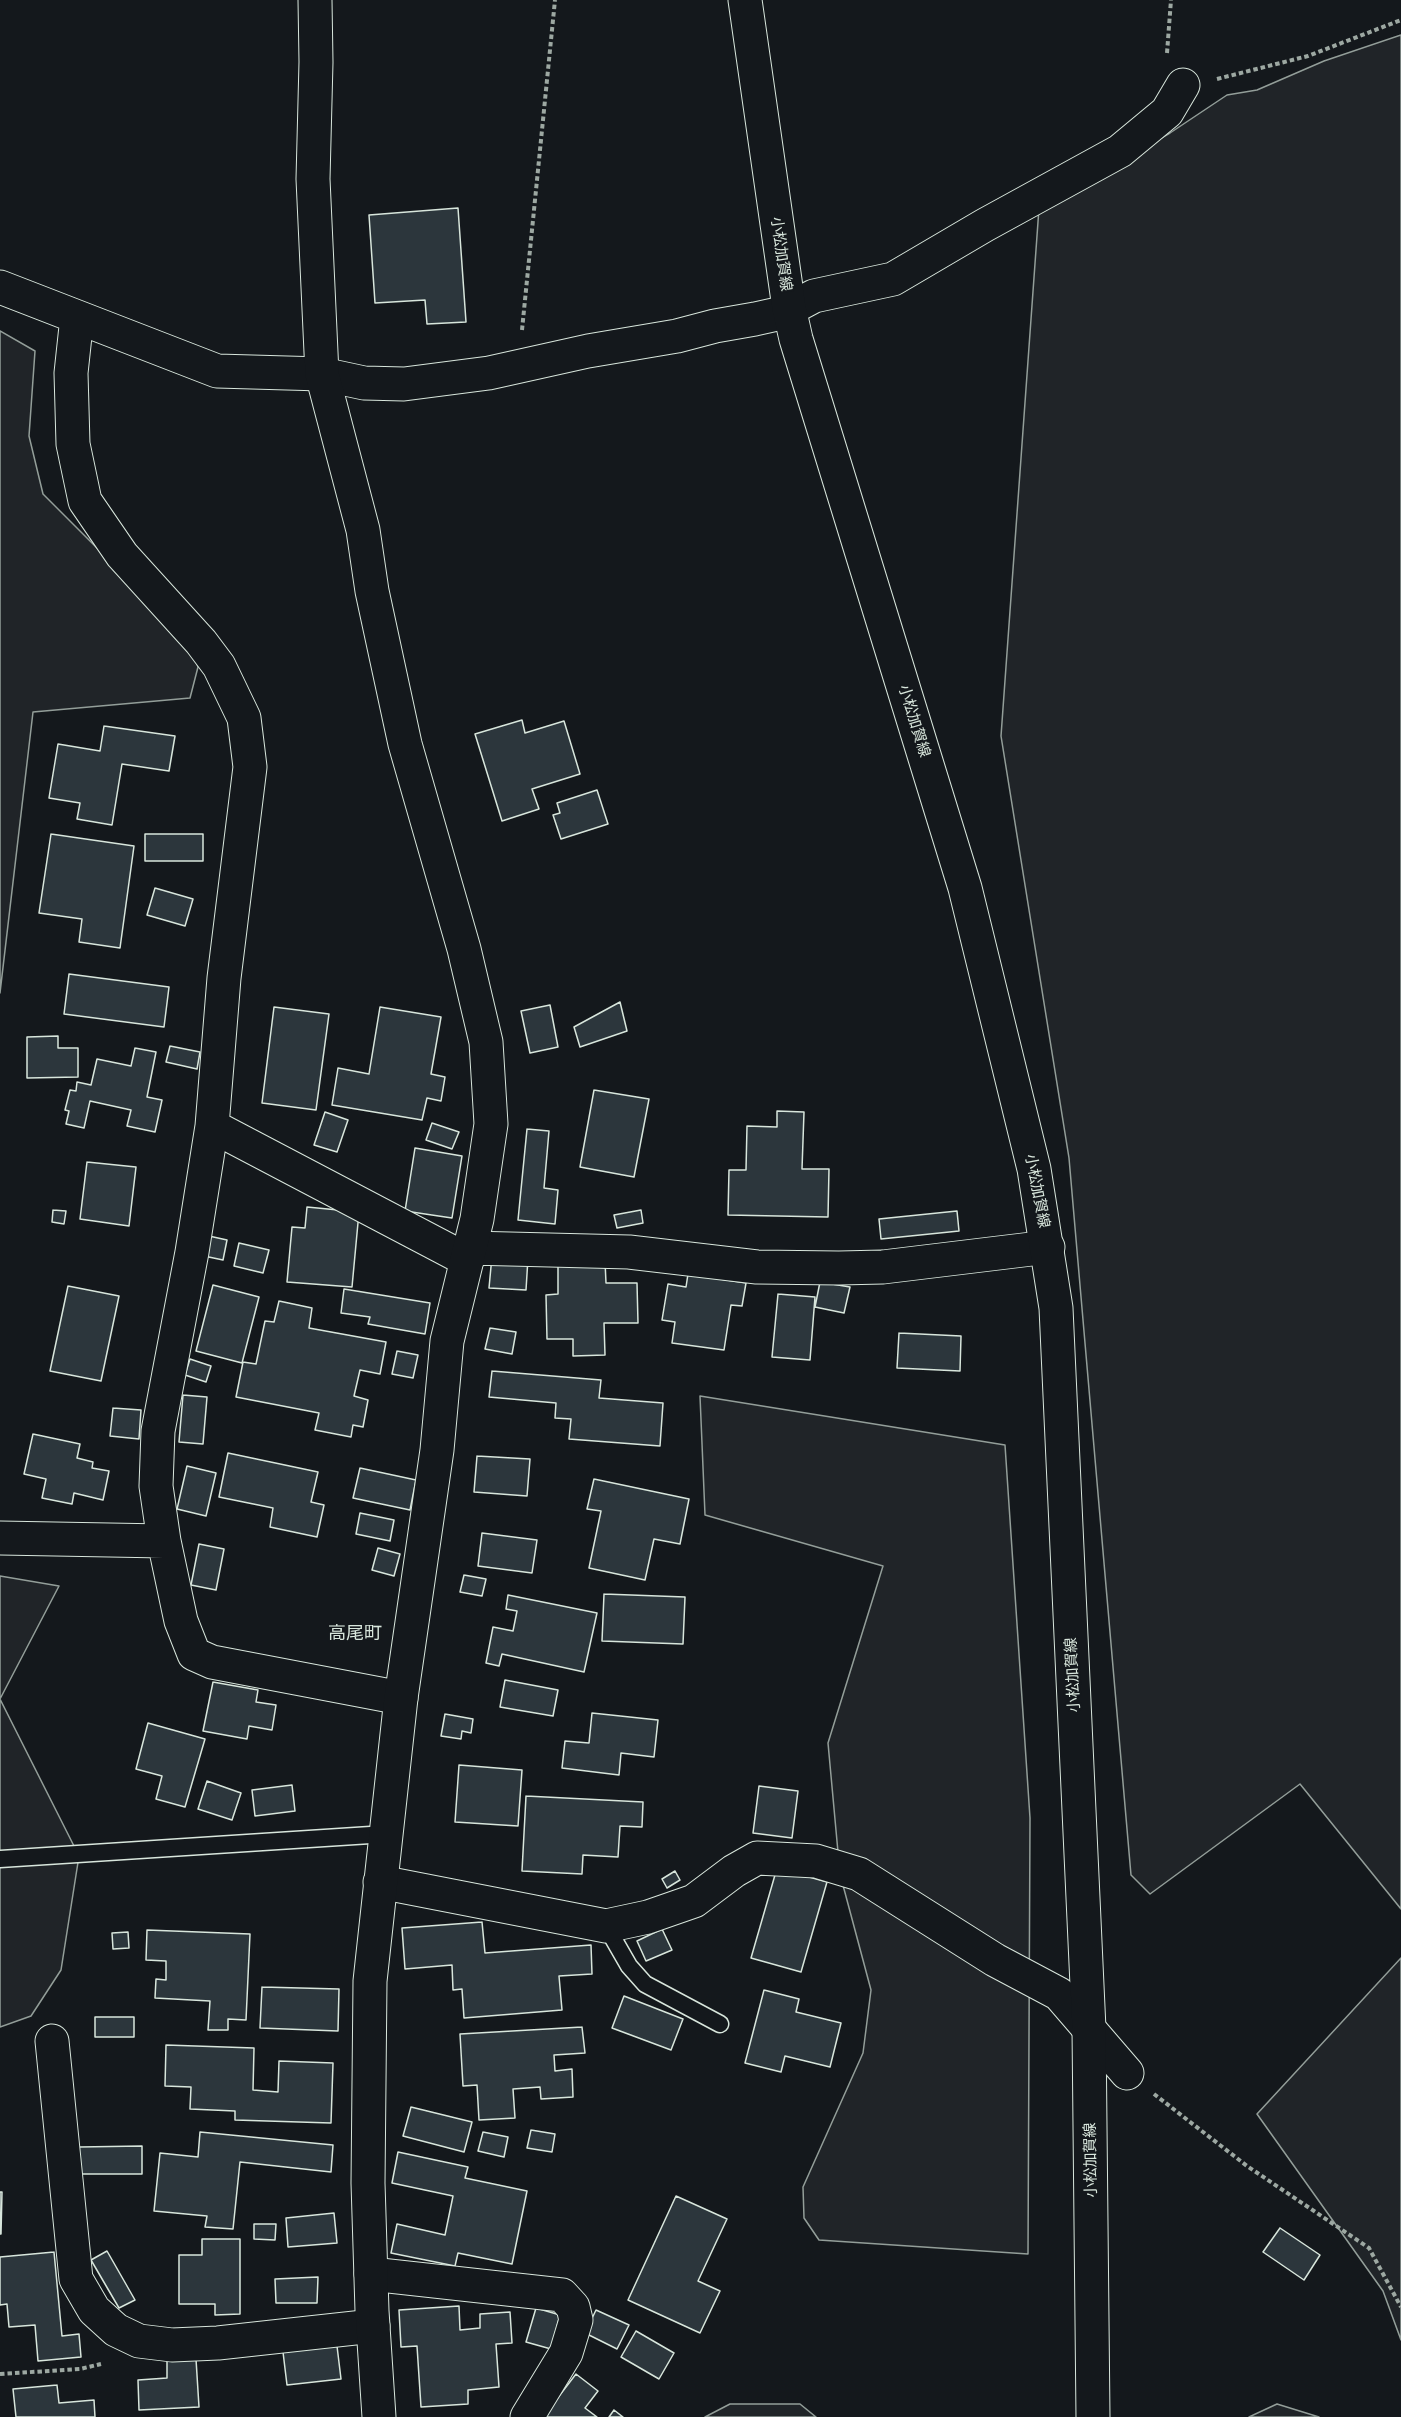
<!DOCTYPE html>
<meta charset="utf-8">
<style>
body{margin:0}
canvas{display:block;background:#14181c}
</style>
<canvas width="1401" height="2417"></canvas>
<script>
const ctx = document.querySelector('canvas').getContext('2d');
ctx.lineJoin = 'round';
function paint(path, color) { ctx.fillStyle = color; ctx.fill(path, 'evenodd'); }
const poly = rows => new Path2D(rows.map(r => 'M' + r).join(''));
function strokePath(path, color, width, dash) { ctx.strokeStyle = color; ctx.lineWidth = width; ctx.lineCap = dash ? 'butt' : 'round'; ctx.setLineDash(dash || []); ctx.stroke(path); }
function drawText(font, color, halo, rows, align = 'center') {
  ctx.font = font + ' "Roboto Serif","Noto Sans JP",serif'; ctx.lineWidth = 4.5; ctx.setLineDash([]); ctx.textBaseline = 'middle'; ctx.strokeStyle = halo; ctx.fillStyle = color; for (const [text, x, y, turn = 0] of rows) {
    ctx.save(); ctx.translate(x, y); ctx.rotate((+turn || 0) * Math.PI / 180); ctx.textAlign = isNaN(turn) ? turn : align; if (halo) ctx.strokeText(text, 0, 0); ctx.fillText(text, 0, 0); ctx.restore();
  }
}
const green = poly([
 [1401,35,1401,1909,1300,1784,1150,1894,1131,1875,1069,1158,1001,736,1039,208,1170,133,1227,95,1257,90,1324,61,1401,35],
 [0,331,35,351,29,436,43,494,188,639,198,667,190,698,33,712,0,993,0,331],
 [700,1396,1005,1445,1030,1818,1028,2254,819,2240,804,2218,803,2187,863,2053,871,1990,840,1874,828,1743,883,1566,705,1515,700,1396],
 [0,1576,59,1586,0,1699,79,1856,61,1970,31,2016,0,2027,0,1576],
 [1401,1958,1401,2340,1383,2291,1257,2114,1401,1958],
 [730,2404,800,2404,816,2417,705,2417,730,2404],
 [1277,2404,1319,2417,1249,2417,1277,2404]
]);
const building = poly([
 [458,208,466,322,427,324,425,300,375,303,369,215,458,208],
 [522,720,525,733,564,721,580,774,532,789,539,809,502,821,475,734,522,720],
 [104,726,175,736,169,771,122,764,112,825,77,819,80,803,49,798,58,744,100,751,104,726],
 [597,790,608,824,561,839,553,815,560,813,557,803,597,790],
 [51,834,134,846,120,948,79,942,82,919,39,913,51,834],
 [145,834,203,834,203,861,145,861,145,834],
 [155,888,193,899,185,926,147,915,155,888],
 [69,974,169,987,164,1027,64,1014,69,974],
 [620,1002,627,1031,580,1047,574,1027,620,1002],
 [550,1005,558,1047,530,1053,521,1011,550,1005],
 [274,1007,329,1014,316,1110,262,1103,274,1007],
 [380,1007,441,1017,431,1074,445,1077,441,1101,427,1098,422,1120,332,1105,338,1068,369,1074,380,1007],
 [58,1036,58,1048,78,1048,78,1077,27,1078,27,1037,58,1036],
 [170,1046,200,1052,197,1069,166,1062,170,1046],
 [135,1048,156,1052,147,1097,162,1100,155,1132,127,1126,131,1110,90,1101,84,1128,66,1124,69,1111,65,1110,70,1090,76,1091,77,1082,91,1085,97,1059,131,1066,135,1048],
 [594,1090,649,1099,634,1177,580,1167,594,1090],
 [777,1111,804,1112,802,1169,829,1169,828,1217,728,1215,729,1170,746,1170,747,1126,777,1127,777,1111],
 [325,1112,348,1120,337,1152,314,1145,325,1112],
 [432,1123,459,1132,452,1149,426,1140,432,1123],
 [527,1129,549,1131,544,1188,558,1190,555,1224,518,1220,527,1129],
 [415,1148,462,1156,452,1218,405,1211,415,1148],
 [87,1162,136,1167,129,1226,80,1219,87,1162],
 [307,1207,359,1212,352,1287,287,1282,292,1227,305,1228,307,1207],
 [53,1210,66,1211,64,1224,52,1222,53,1210],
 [641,1210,643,1223,617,1228,614,1215,641,1210],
 [957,1211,959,1231,881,1239,879,1219,957,1211],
 [209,1236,227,1240,223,1260,204,1256,209,1236],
 [239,1243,269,1250,263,1273,234,1266,239,1243],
 [492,1256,528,1258,526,1290,489,1288,492,1256],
 [605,1261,606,1283,637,1283,638,1323,604,1323,605,1355,573,1356,573,1339,547,1339,546,1295,558,1294,558,1262,605,1261],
 [688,1274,746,1283,742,1306,731,1305,724,1350,672,1343,675,1322,662,1320,668,1284,686,1287,688,1274],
 [820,1282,850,1287,844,1313,815,1307,820,1282],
 [213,1285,259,1297,242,1363,196,1351,213,1285],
 [68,1286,119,1296,101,1381,50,1371,68,1286],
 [344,1289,430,1303,425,1334,368,1324,370,1317,341,1313,344,1289],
 [778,1294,815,1297,810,1360,772,1357,778,1294],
 [279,1301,312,1308,309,1328,386,1342,380,1374,360,1370,354,1396,368,1400,363,1427,353,1425,351,1437,315,1430,319,1413,236,1397,243,1362,256,1364,265,1321,274,1322,279,1301],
 [490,1328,516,1332,512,1354,485,1349,490,1328],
 [899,1333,961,1336,960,1371,897,1368,899,1333],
 [397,1351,418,1355,413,1378,392,1374,397,1351],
 [190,1359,211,1366,206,1382,185,1375,190,1359],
 [492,1371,601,1380,599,1398,663,1403,660,1446,569,1439,571,1419,555,1418,556,1403,489,1397,492,1371],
 [183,1395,207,1397,203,1444,179,1442,183,1395],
 [113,1408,141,1410,139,1439,110,1436,113,1408],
 [33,1434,80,1444,77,1458,93,1462,92,1468,109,1471,103,1500,74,1493,72,1504,42,1498,46,1479,24,1474,33,1434],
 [228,1453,318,1472,311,1502,324,1505,317,1537,270,1527,273,1508,219,1497,228,1453],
 [477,1456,530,1459,527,1496,474,1492,477,1456],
 [187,1466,216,1473,206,1516,177,1509,187,1466],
 [360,1468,416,1480,410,1510,353,1498,360,1468],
 [594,1479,689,1499,680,1544,654,1539,645,1580,589,1568,601,1511,587,1509,594,1479],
 [360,1513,394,1520,390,1541,356,1534,360,1513],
 [482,1533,537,1540,532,1573,478,1566,482,1533],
 [199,1544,224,1549,216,1590,191,1585,199,1544],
 [378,1548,400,1554,394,1576,372,1570,378,1548],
 [464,1575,486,1579,482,1596,460,1592,464,1575],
 [604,1594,685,1597,683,1644,602,1641,604,1594],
 [508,1595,597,1613,584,1672,502,1654,499,1666,486,1663,493,1627,513,1631,517,1611,506,1609,508,1595],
 [505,1680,558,1690,553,1716,500,1707,505,1680],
 [213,1682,258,1690,256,1702,276,1705,272,1730,249,1726,247,1739,203,1731,213,1682],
 [592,1713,658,1720,654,1757,621,1753,619,1775,562,1768,565,1741,589,1743,592,1713],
 [445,1714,473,1719,471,1733,462,1731,461,1739,441,1736,445,1714],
 [148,1723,205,1739,185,1807,156,1799,162,1776,136,1769,148,1723],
 [459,1765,522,1770,518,1826,455,1822,459,1765],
 [207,1781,241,1793,232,1820,198,1809,207,1781],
 [292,1785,295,1811,255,1816,252,1790,292,1785],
 [759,1786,798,1791,792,1838,753,1833,759,1786],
 [526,1796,643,1802,642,1827,620,1826,618,1857,583,1855,582,1874,522,1871,526,1796],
 [777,1868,827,1882,801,1972,751,1958,777,1868],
 [675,1871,680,1880,667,1888,662,1879,675,1871],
 [482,1922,485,1953,591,1945,592,1974,559,1976,562,2010,464,2018,462,1989,453,1990,452,1965,405,1969,402,1928,482,1922],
 [662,1929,672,1950,646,1961,637,1941,662,1929],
 [147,1930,250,1934,246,2020,228,2019,228,2030,208,2030,210,2001,155,1998,156,1979,166,1980,166,1961,146,1960,147,1930],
 [128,1932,129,1948,113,1949,112,1933,128,1932],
 [262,1987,339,1989,338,2031,260,2028,262,1987],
 [764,1990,799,1999,796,2012,841,2023,830,2067,785,2056,781,2072,745,2063,764,1990],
 [624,1996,683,2019,671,2050,612,2028,624,1996],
 [95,2017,134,2017,134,2037,95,2037,95,2017],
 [582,2027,585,2053,554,2055,555,2071,572,2069,573,2097,541,2099,540,2087,513,2089,515,2118,479,2120,477,2085,463,2086,460,2034,582,2027],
 [166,2045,254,2048,253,2090,278,2092,279,2061,333,2063,331,2123,235,2120,235,2111,190,2109,191,2087,165,2086,166,2045],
 [411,2107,472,2122,464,2152,403,2136,411,2107],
 [531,2130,555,2134,552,2152,527,2148,531,2130],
 [200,2132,333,2145,331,2172,240,2162,233,2229,205,2227,207,2216,154,2211,160,2153,198,2157,200,2132],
 [483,2132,508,2137,504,2157,478,2151,483,2132],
 [142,2146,142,2174,79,2174,79,2147,142,2146],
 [398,2152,468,2167,465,2178,527,2191,512,2264,458,2253,455,2266,391,2253,397,2224,445,2235,453,2196,392,2183,398,2152],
 [0,2192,2,2192,1,2234,0,2234,0,2192],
 [676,2196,727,2219,698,2281,720,2291,700,2333,628,2300,676,2196],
 [334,2213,337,2243,288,2247,286,2218,334,2213],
 [254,2224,276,2224,275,2240,254,2239,254,2224],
 [1280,2228,1320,2255,1304,2280,1263,2252,1280,2228],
 [202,2239,240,2239,240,2314,215,2315,215,2304,179,2304,179,2255,202,2255,202,2239],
 [107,2251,135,2300,119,2308,91,2260,107,2251],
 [54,2252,62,2336,79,2334,81,2357,38,2361,35,2325,9,2327,7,2304,0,2305,0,2257,54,2252],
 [318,2277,317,2303,276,2303,275,2279,318,2277],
 [459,2306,460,2330,480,2328,480,2314,510,2312,512,2343,496,2344,499,2387,468,2390,468,2404,421,2407,417,2346,401,2347,399,2310,459,2306],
 [536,2308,560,2315,551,2349,526,2342,536,2308],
 [596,2310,629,2325,617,2349,585,2333,596,2310],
 [636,2331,674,2353,659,2379,621,2357,636,2331],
 [337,2346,341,2379,287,2385,283,2352,337,2346],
 [196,2359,199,2407,139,2410,138,2380,167,2378,167,2361,196,2359],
 [576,2374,598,2391,585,2408,597,2417,543,2417,576,2374],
 [57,2385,59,2403,94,2400,95,2417,16,2417,13,2389,57,2385],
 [614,2410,623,2417,609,2417,614,2410]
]);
const path = poly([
 [1167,53,1171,0],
 [1217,79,1308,56,1401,20],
 [522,330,555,0],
 [1154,2094,1247,2166,1369,2248,1401,2307],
 [0,2374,80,2369,101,2364]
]);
const service = poly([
 [0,1859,386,1834],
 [606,1926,629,1966,645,1984,720,2024]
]);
const minor = poly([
 [0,287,217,371,322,374,364,383,404,384,489,373,588,351,677,336,715,326,755,319,782,313,814,296,893,279,985,225,1120,151,1167,112,1183,85],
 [77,317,71,373,73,444,85,501,122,555,201,642,219,666,244,718,250,767,224,978,212,1126,192,1252,158,1431,156,1486,164,1541,181,1621,194,1654,212,1662,401,1698],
 [212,1126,467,1260],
 [470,1248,629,1252,757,1267,839,1268,883,1267,1048,1247],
 [0,1538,164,1541],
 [380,1882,606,1926,648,1917,694,1901,734,1871,757,1858,816,1861,859,1874,995,1960,1059,1994,1127,2073],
 [52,2041,76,2279,94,2310,116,2330,139,2341,172,2345,218,2343,373,2326],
 [371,2274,562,2295,573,2307,576,2320,566,2353,527,2417]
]);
const tertiary = poly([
 [315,0,316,62,313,179,322,374,363,530,372,591,405,744,464,949,486,1042,491,1124,477,1219,447,1341,437,1450,401,1698,370,1981,368,2183,372,2311,379,2417]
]);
const primary = poly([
 [745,0,789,308,796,339,965,888,1034,1169,1056,1308,1089,2029,1093,2417]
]);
const streetNames = [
 ["小松加賀線",781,254,82],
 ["小松加賀線",914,721,73],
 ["小松加賀線",1037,1191,79],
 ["小松加賀線",1073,1675,-93],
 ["小松加賀線",1091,2160,-91]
];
const quarterNames = [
 ["高尾町",355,1634]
];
paint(green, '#202428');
strokePath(green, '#939e99', 1.5);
paint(building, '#2c363c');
strokePath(building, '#d8e6dc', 1.5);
strokePath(service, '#d8e6dc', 19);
strokePath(minor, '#d8e6dc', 35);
strokePath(tertiary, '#d8e6dc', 35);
strokePath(primary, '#d8e6dc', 35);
strokePath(path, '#9da8a2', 4, [4.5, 3]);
strokePath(service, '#14181c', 16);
strokePath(minor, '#14181c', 33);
strokePath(tertiary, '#14181c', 33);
strokePath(primary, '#14181c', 33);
drawText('15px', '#d8e6dc', '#14181c', streetNames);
drawText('18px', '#d8e6dc', '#14181c', quarterNames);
</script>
